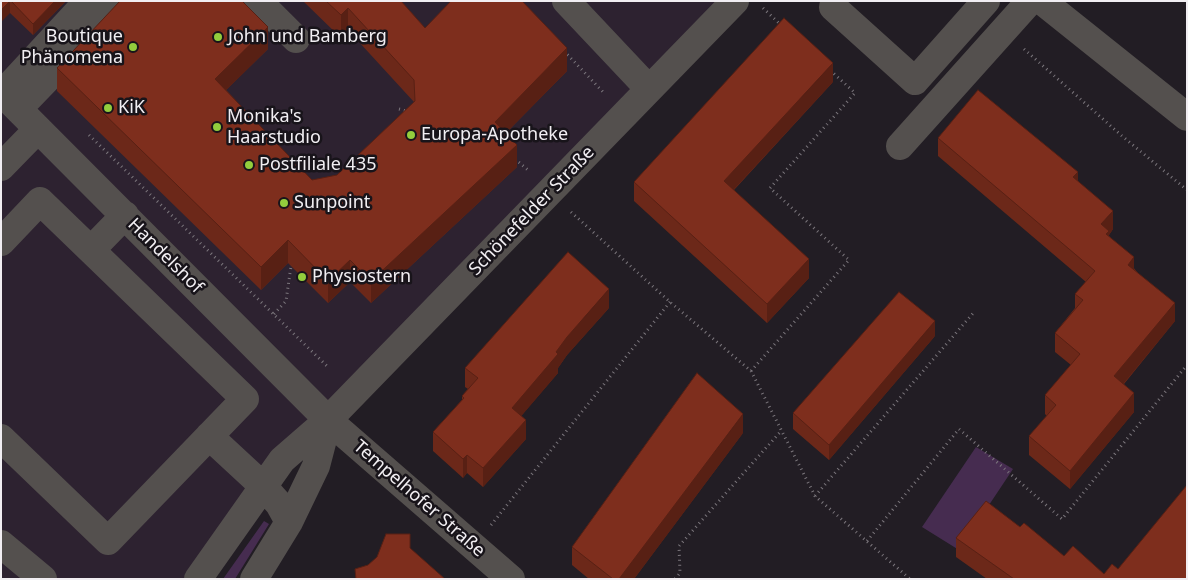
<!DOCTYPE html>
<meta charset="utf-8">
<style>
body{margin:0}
#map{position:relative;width:1188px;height:580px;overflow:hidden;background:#221d24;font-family:"Noto Sans",sans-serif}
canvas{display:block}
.frame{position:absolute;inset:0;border:2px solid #f1eef2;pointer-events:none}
</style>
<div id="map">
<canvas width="1188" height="580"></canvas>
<div class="frame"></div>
</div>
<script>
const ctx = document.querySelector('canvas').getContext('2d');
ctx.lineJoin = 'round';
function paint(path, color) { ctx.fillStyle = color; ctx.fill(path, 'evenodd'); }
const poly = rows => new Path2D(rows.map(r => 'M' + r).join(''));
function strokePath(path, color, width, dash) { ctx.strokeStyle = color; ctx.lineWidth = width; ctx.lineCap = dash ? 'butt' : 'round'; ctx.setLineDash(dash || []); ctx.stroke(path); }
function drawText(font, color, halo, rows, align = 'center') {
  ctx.font = font + ' "Noto Sans",sans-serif'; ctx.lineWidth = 5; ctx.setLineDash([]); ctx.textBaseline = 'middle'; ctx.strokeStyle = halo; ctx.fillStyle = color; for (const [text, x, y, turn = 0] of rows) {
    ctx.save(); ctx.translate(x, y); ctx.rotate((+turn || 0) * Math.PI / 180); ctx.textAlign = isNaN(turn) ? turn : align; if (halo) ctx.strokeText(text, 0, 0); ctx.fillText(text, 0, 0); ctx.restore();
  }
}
const commercial = poly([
 [1,1,735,1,328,420,198,579,1,579]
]);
const green = poly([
 [976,447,1013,469,959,550,922,527],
 [264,521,269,524,235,579,223,579]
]);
const path = poly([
 [763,8,782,26],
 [1024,49,1122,136,1187,190],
 [564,51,604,93],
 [399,109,406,111],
 [89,135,329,368],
 [515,159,529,171],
 [571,212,670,302,751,371,815,496,910,579],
 [274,314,286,301,291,266],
 [751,371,849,260,770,188,855,93,831,71],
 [815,496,975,311],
 [491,525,670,302],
 [867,541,959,429,1062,519,1187,365],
 [675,579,680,573,679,546,781,431]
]);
const minor = poly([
 [258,1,296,39],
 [566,1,649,89],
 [1042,1,1187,117],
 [833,7,915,81,986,1],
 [1,92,328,420,511,579],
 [1,95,88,1],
 [18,109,122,1],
 [900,146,1030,1],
 [1,167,38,129],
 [1,242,40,201,245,399,108,541,1,438],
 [91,250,125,215],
 [209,436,263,486,279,504,289,522],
 [1,544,43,579],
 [198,579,282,460,328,420,735,1],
 [254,579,289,522,316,466,328,420]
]);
const wall = poly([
 [1,1,66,1,33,35,10,13],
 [303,1,401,1,425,28,567,71,506,133,517,167,371,303,350,282,328,303,288,263,261,290,57,91,57,68,268,49,226,90,312,180,337,175,414,102,348,30,341,38],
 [833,82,734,190,809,278,767,323,634,201,634,182],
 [938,138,1078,181,1113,229,1109,235,1109,236,1175,321,1124,384,1134,412,1070,489,1029,455,1029,436,1047,416,1045,414,1045,395,1071,365,1055,352,1055,333,1075,308,1075,294,1086,282,938,156],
 [609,308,567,355,558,368,558,373,521,416,526,439,483,487,467,473,463,478,433,451,433,432,462,400,462,396,468,389,465,387,465,368],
 [935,336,829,460,793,429,793,413],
 [743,433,634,579,589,579,572,565,572,547],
 [956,538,1064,556,1104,574,1118,569,1187,579,987,579,956,557]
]);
const shadedWall = poly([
 [10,1,10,13,1,22,1,10],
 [55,1,66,1,33,35,33,24],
 [348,8,348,30,341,38,341,15],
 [268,27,268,49,215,101,215,79],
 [567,48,567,71,495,144,495,122],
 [833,63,833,82,724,200,724,181],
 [517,145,517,167,371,303,371,281],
 [1078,172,1078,190,1073,177],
 [1113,211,1113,229,1109,235,1109,250,1101,224],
 [288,240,288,263,261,290,261,267],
 [1134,257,1134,276,1128,265],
 [809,259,809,278,767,323,767,304],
 [350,260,350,282,328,303,328,281],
 [609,289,609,308,567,355,558,368,558,373,512,427,512,408,567,337],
 [1175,303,1175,321,1114,395,1114,376],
 [935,321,935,336,829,460,829,445],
 [1134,393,1134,412,1070,489,1070,471],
 [743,414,743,433,634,579,619,579],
 [526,420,526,439,483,487,483,468],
 [467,455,467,473,463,478,463,459]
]);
const building = poly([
 [1,1,10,1,1,10,1,1],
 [11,1,55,1,33,24,11,1],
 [120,1,242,1,268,27,215,79,312,180,337,175,415,101,414,80,348,8,341,15,326,1,401,1,425,28,451,1,522,1,567,48,495,122,517,145,371,281,350,260,328,281,288,240,261,267,57,68,120,1],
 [784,18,833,63,724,181,809,259,767,304,634,182,784,18],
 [978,90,1078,172,1073,177,1113,211,1101,224,1109,231,1106,234,1134,257,1128,265,1175,303,1114,376,1134,393,1070,471,1029,436,1056,405,1045,395,1080,354,1055,333,1083,300,1075,294,1095,271,938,138,978,90],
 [568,252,609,289,567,337,556,352,558,354,512,408,526,420,483,468,467,455,463,459,433,432,464,398,462,396,478,378,465,368,568,252],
 [899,292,935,321,829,445,793,413,899,292],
 [697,373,743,414,619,579,613,579,572,547,697,373],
 [1187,485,1187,579,1014,579,956,538,986,501,1020,527,1024,523,1064,556,1073,546,1104,574,1112,564,1118,569,1187,485],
 [386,534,410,534,410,548,445,579,356,579,355,569,368,565,377,557,386,534]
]);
const markers = [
 [218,37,5,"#93cd3d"],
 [133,47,5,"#93cd3d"],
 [108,108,5,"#93cd3d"],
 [217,127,5,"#93cd3d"],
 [411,135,5,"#93cd3d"],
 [249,165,5,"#93cd3d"],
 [284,203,5,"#93cd3d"],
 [302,277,5,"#93cd3d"]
];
const poiNames = [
 ["Boutique",123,37,"right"],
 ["Phänomena",123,58,"right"],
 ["John und Bamberg",228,37],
 ["KiK",118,108],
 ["Monika's",227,117],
 ["Haarstudio",227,138],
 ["Europa-Apotheke",421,135],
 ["Postfiliale 435",259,165],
 ["Sunpoint",294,203],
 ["Physiostern",312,277]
];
const streetNames = [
 ["Schönefelder Straße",532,211,-46],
 ["Handelshof",165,256,45],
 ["Tempelhofer Straße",419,499,41]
];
paint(commercial, '#2d2230');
paint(green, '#462c50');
strokePath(path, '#7c777d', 3, [1, 4]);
strokePath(minor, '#54504e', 28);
paint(wall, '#6c2819');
paint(shadedWall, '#582014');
paint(building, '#7e2e1d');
strokePath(building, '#582014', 1);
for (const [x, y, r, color] of markers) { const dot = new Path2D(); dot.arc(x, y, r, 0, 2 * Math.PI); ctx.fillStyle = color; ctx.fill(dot); strokePath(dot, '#18141a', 2); }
drawText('18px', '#f1eef2', '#18141a', poiNames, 'left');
drawText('18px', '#f1eef2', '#18141a', streetNames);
</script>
